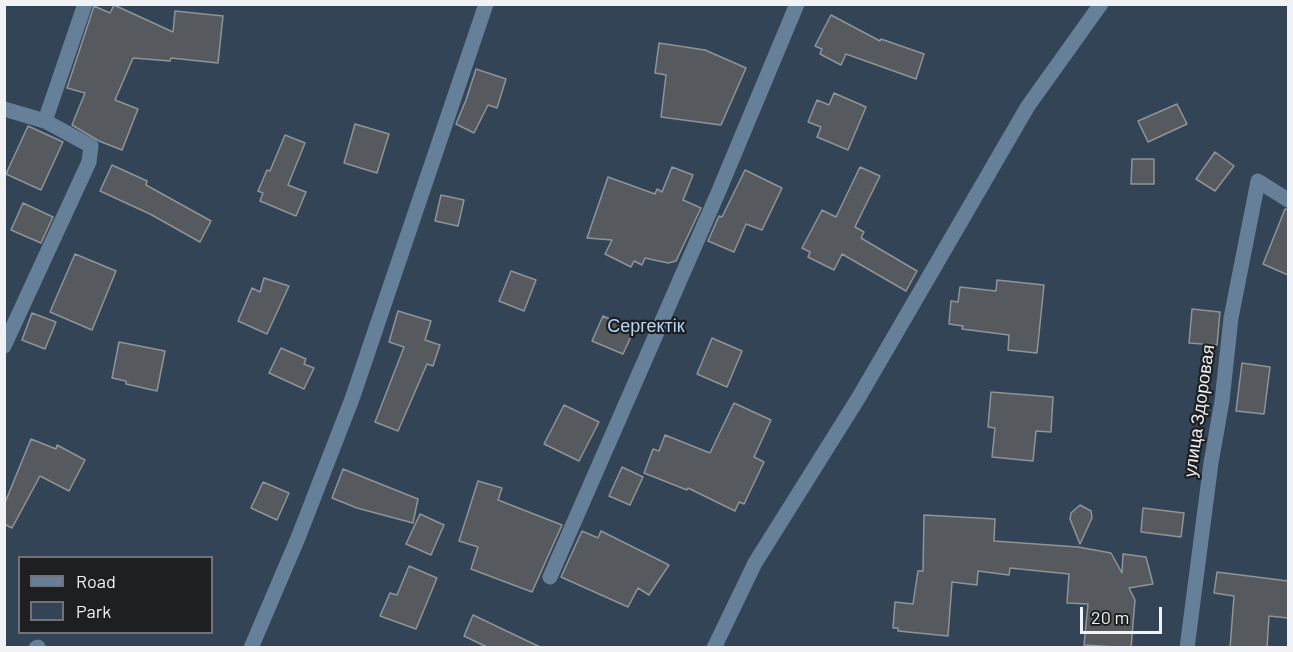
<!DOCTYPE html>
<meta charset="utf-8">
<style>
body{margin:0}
#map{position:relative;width:1293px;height:652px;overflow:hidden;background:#34383c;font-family:Barlow,sans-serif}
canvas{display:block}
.frame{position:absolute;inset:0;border:6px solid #f0f2f5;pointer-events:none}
.legend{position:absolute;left:18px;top:556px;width:195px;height:78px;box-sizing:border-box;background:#1d1f21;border:2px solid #717376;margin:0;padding:8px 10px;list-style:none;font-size:18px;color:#f0f2f5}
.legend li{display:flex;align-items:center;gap:12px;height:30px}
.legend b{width:30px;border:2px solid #717376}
.scale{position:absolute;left:1080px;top:607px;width:82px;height:27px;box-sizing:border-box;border:3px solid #f0f2f5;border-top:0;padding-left:8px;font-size:18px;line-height:21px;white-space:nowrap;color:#f0f2f5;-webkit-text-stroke:4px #1d1f21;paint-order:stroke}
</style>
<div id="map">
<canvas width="1293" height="652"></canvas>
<div class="frame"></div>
<ul class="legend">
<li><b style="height:8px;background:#678099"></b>Road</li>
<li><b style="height:16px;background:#324456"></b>Park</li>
</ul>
<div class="scale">20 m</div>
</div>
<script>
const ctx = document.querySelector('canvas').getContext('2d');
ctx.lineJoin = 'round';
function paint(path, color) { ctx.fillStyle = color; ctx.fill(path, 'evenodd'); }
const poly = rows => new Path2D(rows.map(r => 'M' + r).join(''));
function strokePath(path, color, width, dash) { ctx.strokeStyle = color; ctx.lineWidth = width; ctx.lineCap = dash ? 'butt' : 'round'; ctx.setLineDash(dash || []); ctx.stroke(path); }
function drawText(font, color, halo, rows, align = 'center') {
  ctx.font = font + ' Barlow,sans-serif'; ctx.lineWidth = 4.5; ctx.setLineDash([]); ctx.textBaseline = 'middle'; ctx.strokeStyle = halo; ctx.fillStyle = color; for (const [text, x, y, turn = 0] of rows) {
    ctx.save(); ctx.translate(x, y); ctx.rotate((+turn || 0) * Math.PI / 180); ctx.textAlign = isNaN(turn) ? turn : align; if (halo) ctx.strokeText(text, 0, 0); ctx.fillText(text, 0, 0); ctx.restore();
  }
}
const green = poly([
 [4,5,1288,5,1288,647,5,647],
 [20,558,212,558,212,632,20,632]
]);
const building = poly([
 [114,5,173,32,175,11,223,16,218,63,171,58,170,61,133,58,115,100,138,109,122,150,99,141,72,125,85,93,67,88,94,6,110,13,114,5],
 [831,15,880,41,881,39,924,54,916,79,846,54,841,65,820,54,822,49,815,46,831,15],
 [659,43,705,50,746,68,721,125,661,117,666,75,655,73,659,43],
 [476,69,506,79,497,108,488,105,474,133,456,124,466,100,476,69],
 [834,93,866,107,848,150,817,137,821,127,808,122,817,100,829,105,834,93],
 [1177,104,1187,124,1148,142,1138,121,1177,104],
 [355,124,389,134,377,173,344,163,355,124],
 [28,126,63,142,41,190,6,174,28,126],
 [285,135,305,143,288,185,306,192,296,216,260,201,263,193,258,191,267,170,270,171,285,135],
 [1215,152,1234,166,1215,191,1196,179,1215,152],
 [1132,159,1154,159,1154,184,1131,184,1132,159],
 [112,165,147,181,146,185,211,221,200,242,150,214,100,191,112,165],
 [672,167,693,175,683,200,701,208,676,261,668,263,645,258,642,265,634,261,631,267,605,254,612,240,587,238,608,177,655,194,657,189,662,192,672,167],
 [860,167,880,176,855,227,864,232,861,238,917,271,906,291,842,254,834,270,808,257,810,252,802,248,822,210,836,217,860,167],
 [745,170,782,188,762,230,746,224,734,252,708,241,719,216,722,217,745,170],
 [441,195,464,200,458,226,435,221,441,195],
 [23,203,53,217,41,243,11,230,23,203],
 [1285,209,1288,210,1288,275,1263,264,1285,209],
 [75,254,116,271,92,330,50,312,75,254],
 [511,271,536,280,524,311,499,301,511,271],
 [264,278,289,286,267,334,238,321,252,288,260,292,264,278],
 [997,280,1044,285,1037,353,1008,350,1009,335,962,329,963,326,949,324,951,301,958,302,960,287,996,291,997,280],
 [1192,309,1220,312,1217,345,1189,343,1192,309],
 [398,311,431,321,425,340,440,345,433,366,427,364,398,431,375,422,404,347,389,342,398,311],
 [32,313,56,322,45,349,22,340,32,313],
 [603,316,634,330,623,354,592,341,603,316],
 [712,338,742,351,727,387,697,374,712,338],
 [119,342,165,351,157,391,126,384,126,381,112,378,119,342],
 [281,348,306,359,304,364,314,368,304,389,269,373,281,348],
 [1242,363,1270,367,1264,414,1236,411,1242,363],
 [991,392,1053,397,1051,432,1036,431,1033,461,992,457,995,428,988,427,991,392],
 [734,403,771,420,754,457,764,462,744,504,739,502,735,511,688,488,687,490,644,473,653,449,659,451,665,435,710,453,734,403],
 [564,405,599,422,579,461,544,444,564,405],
 [31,439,56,449,57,445,85,460,69,491,40,476,12,528,4,524,4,505,31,439],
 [622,467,643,477,630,505,609,496,622,467],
 [343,469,418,499,413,523,357,508,332,498,343,469],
 [478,481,502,488,498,500,562,525,532,592,471,569,478,547,459,541,478,481],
 [263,482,289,493,277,520,251,508,263,482],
 [1080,505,1091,511,1092,518,1080,544,1070,519,1071,513,1080,505],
 [1143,508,1184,513,1181,537,1141,532,1143,508],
 [420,514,444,525,431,555,406,544,420,514],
 [924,515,995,519,994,541,1078,547,1111,553,1122,573,1123,554,1146,557,1153,584,1129,588,1135,600,1131,648,1084,645,1088,604,1067,603,1069,574,1010,568,1009,575,978,571,977,585,952,582,948,636,898,631,898,628,893,628,895,602,913,604,918,571,923,571,924,515],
 [582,531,598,538,601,531,669,565,649,595,638,588,628,607,561,577,582,531],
 [409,566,437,578,416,629,380,616,390,593,397,595,409,566],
 [1217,572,1288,581,1288,618,1269,616,1267,648,1230,648,1234,596,1214,593,1217,572],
 [473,615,542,648,489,648,464,636,473,615]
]);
const minor = poly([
 [4,109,45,121,91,146,89,162,4,346],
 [45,121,85,4],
 [550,577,718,193,797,4],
 [36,648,38,647],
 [251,648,298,538,352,399,486,4],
 [714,648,755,563,859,397,1028,106,1101,4],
 [1187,648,1211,463,1222,401,1231,318,1258,181,1288,200]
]);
const parkNames = [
 ["Сергектік",646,326]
];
const streetNames = [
 ["улица Здоровая",1199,411,-82]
];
paint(green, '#324456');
paint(building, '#565a5e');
strokePath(building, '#8f9498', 1.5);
strokePath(minor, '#678099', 15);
drawText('18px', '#b3d6f9', '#1d1f21', parkNames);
drawText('18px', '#f0f2f5', '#1d1f21', streetNames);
</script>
